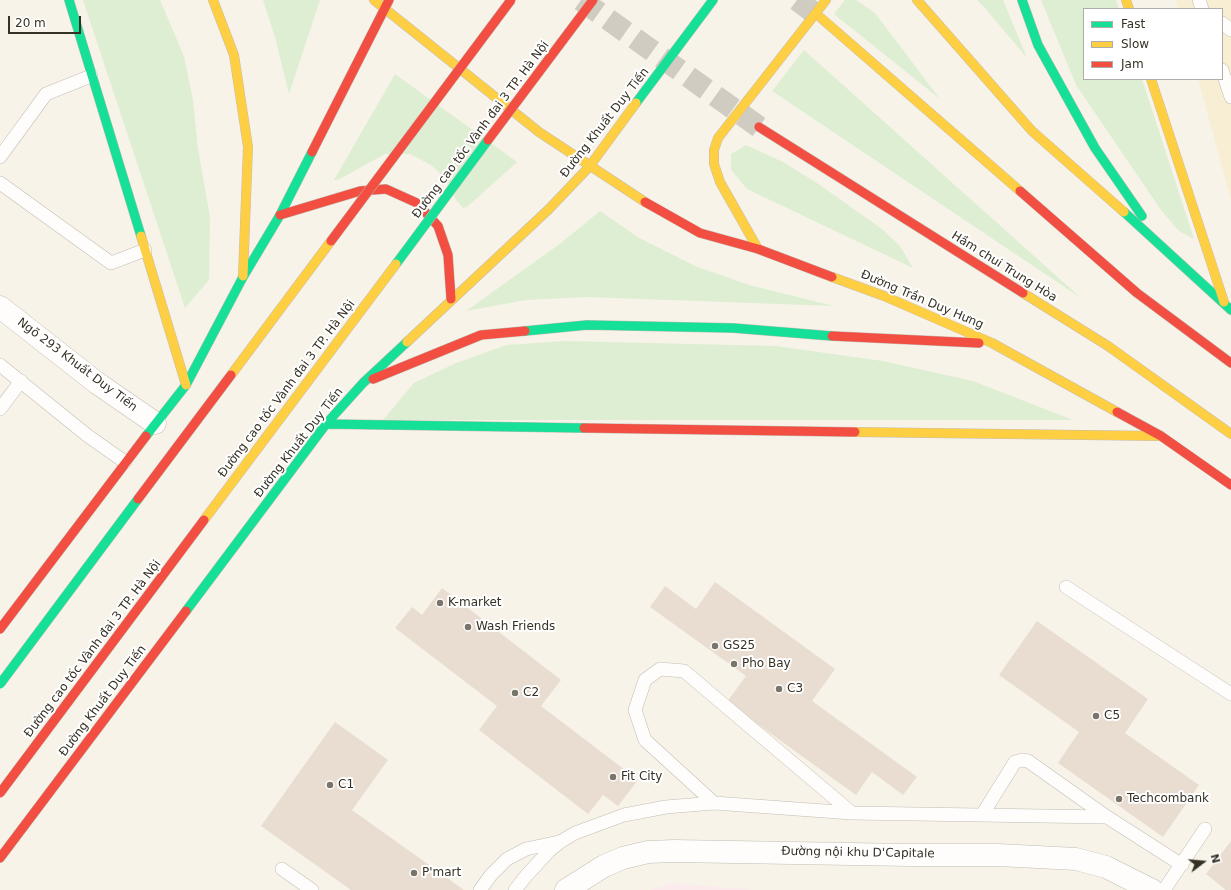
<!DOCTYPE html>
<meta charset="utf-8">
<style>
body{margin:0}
#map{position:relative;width:1231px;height:890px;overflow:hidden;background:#f7f3e9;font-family:"DejaVu Sans",sans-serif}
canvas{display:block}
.legend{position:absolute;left:1083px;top:8px;width:140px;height:72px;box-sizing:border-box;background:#fff;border:1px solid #afada8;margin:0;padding:5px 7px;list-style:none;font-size:12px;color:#363125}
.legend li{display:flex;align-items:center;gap:8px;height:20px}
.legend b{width:20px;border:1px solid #afada8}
.north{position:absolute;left:1183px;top:842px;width:40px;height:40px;-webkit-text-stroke:3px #fff;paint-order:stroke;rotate:74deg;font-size:11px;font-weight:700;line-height:16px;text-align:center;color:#363125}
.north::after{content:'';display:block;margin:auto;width:14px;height:18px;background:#363125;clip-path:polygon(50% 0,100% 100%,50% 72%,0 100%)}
.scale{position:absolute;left:8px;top:16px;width:73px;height:18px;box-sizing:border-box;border:2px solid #363125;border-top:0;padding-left:5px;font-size:12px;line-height:14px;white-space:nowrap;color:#363125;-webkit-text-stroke:3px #fff;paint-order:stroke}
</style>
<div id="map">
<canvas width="1231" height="890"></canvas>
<ul class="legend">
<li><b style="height:5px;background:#16e098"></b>Fast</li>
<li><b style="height:5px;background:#ffcf43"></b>Slow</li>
<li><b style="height:5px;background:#f24e42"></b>Jam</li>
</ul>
<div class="north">N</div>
<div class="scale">20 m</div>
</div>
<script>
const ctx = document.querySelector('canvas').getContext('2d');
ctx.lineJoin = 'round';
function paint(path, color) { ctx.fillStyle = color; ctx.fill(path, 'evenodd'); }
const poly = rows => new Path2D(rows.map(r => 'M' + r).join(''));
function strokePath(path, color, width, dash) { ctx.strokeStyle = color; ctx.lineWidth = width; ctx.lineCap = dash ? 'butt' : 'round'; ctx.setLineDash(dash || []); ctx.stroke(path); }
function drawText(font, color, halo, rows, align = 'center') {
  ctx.font = font + ' "DejaVu Sans",sans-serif'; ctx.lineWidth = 4; ctx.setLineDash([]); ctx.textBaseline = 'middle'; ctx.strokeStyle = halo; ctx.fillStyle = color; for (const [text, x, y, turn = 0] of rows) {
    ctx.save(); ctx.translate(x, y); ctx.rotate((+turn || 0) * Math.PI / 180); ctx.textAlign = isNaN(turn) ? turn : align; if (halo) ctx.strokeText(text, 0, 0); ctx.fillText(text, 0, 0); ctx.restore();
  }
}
const built = poly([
 [1176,0,1231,0,1231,200,1198,79,1222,79,1222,9,1178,9]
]);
const industrial = poly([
 [672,883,755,890,650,890]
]);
const green = poly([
 [83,0,160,0,184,56,193,100,198,149,210,217,209,280,185,308],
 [263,0,320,0,289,94,275,37],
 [845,0,856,0,875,13,940,99,834,14],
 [977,0,1003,0,1027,58,985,8],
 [1041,0,1116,0,1119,9,1084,9,1084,79,1142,79,1194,239,1179,231,1161,210,1076,85],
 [804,50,1081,298,772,91],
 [395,74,517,162,467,207,463,208,456,200,442,175,431,165,410,154,385,154,338,180,334,180],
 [746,145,783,162,817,183,882,229,900,246,913,268,747,189,731,170,731,154],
 [600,211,639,238,695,266,749,285,834,306,586,297,526,300,466,311,561,243],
 [565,341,776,346,883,361,973,381,1073,420,383,420,414,383,456,363,507,345]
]);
const building = poly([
 [715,582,835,669,812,701,917,777,903,795,872,772,856,795,727,702,746,676,650,607,665,586,696,609],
 [442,588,561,680,541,706,638,780,618,806,603,795,588,814,479,730,497,706,395,628,412,607,422,615],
 [1037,621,1148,699,1125,733,1199,785,1163,837,1058,763,1079,732,999,675],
 [335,722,388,760,352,810,464,890,351,890,261,826],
 [1231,841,1231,890,1226,890,1206,874]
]);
const highwayTunnel = poly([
 [581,0,759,127],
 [797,0,821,18]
]);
const lane = poly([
 [1199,0,1202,9],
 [1222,23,1231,30],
 [1222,70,1231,97],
 [0,157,46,94,91,76],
 [0,183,111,263,145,250],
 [0,365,88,436,125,462],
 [0,409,21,381],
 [1066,587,1231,694],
 [714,803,645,740,635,710,645,680,660,669,684,671,852,813],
 [982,815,1015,762,1022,760,1028,761,1107,817,1182,865],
 [282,869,312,890],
 [480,890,491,875,507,859,526,849,559,842],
 [515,890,526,876,549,851,560,842,575,833,624,815,666,807,714,803,852,813,1107,817],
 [1164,890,1205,829]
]);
const street = poly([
 [0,307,97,383,155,423],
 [566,890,604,866,623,858,648,852,674,851,910,855,998,855,1076,859,1106,867,1152,890]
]);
const fast = poly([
 [69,0,141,236],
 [1022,0,1038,45,1095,148,1142,216],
 [636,103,713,0],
 [1124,212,1231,310],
 [525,331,587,325,733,328,832,336],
 [326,424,584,428],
 [146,436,186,385,243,277,280,215,312,152],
 [186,611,326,424,363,383,407,342]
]);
const slow = poly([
 [213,0,234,55,248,147,243,276],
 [374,0,539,132,645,202],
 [917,0,1032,131,1124,212],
 [1126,0,1129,9],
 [821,18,1020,191],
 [1151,79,1224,302],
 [141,236,186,385],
 [758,249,720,182,714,164,714,150,718,138,826,0],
 [832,277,884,296,992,343,1117,412],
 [1023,293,1108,346,1231,434],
 [407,342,549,209,589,167,636,103],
 [855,432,1159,436]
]);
const jam = poly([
 [759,127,1023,293],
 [312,152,389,0],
 [1020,191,1137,293,1231,363],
 [645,202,700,233,758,249,832,277],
 [280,215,360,191,386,189,417,203,438,226,448,255,451,299],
 [832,336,979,343],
 [373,379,481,335,525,331],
 [1117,412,1161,436,1231,485],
 [584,428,855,432],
 [0,629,146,436],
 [0,858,186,611]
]);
const fastBridge = poly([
 [396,264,488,140],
 [0,684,138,499]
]);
const slowBridge = poly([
 [231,375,331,241],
 [204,520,396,264]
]);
const jamBridge = poly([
 [488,140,593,0],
 [331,241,511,0],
 [138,499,231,375],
 [0,793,204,520]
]);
const markers = [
 [440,603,4,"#7a756a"],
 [468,627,4,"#7a756a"],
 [715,646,4,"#7a756a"],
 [734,664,4,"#7a756a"],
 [779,689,4,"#7a756a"],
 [515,693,4,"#7a756a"],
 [1096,716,4,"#7a756a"],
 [613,777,4,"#7a756a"],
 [330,785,4,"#7a756a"],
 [1119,799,4,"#7a756a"],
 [414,873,4,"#7a756a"]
];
const streetNames = [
 ["Đường Khuất Duy Tiến",605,123,-52],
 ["Đường cao tốc Vành đai 3 TP. Hà Nội",481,130,-53],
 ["Hầm chui Trung Hòa",1004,267,32],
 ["Đường Trần Duy Hưng",922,300,23],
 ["Ngõ 293 Khuất Duy Tiến",77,365,37],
 ["Đường cao tốc Vành đai 3 TP. Hà Nội",287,389,-53],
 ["Đường Khuất Duy Tiến",299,443,-52],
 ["Đường cao tốc Vành đai 3 TP. Hà Nội",93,649,-53],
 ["Đường Khuất Duy Tiến",103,701,-53],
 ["Đường nội khu D'Capitale",858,853,1]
];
const poiNames = [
 ["K-market",448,603],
 ["Wash Friends",476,627],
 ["GS25",723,646],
 ["Pho Bay",742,664],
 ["C3",787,689],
 ["C2",523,693],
 ["C5",1104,716],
 ["Fit City",621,777],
 ["C1",338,785],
 ["Techcombank",1127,799],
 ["P'mart",422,873]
];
paint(built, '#f8eed4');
paint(industrial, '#fbebec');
paint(green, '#deeed2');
paint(building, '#e9dcd0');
strokePath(highwayTunnel, '#d0ccc2', 22, [22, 11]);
strokePath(lane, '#c2bdb3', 14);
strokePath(street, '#c2bdb3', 23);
strokePath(fast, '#c2bdb3', 10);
strokePath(slow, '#c2bdb3', 10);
strokePath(jam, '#c2bdb3', 10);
strokePath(lane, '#fefdfc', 13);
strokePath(street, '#fefdfc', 22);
strokePath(fast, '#16e098', 9);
strokePath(slow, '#ffcf43', 9);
strokePath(jam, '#f24e42', 9);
strokePath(fastBridge, '#c2bdb3', 10, []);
strokePath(slowBridge, '#c2bdb3', 10, []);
strokePath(jamBridge, '#c2bdb3', 10, []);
strokePath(fastBridge, '#16e098', 9);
strokePath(slowBridge, '#ffcf43', 9);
strokePath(jamBridge, '#f24e42', 9);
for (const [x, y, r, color] of markers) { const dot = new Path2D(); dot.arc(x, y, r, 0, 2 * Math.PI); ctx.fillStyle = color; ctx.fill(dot); strokePath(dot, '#fff', 1.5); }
drawText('12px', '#363125', '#fff', streetNames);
drawText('12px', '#363125', '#fff', poiNames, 'left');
</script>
